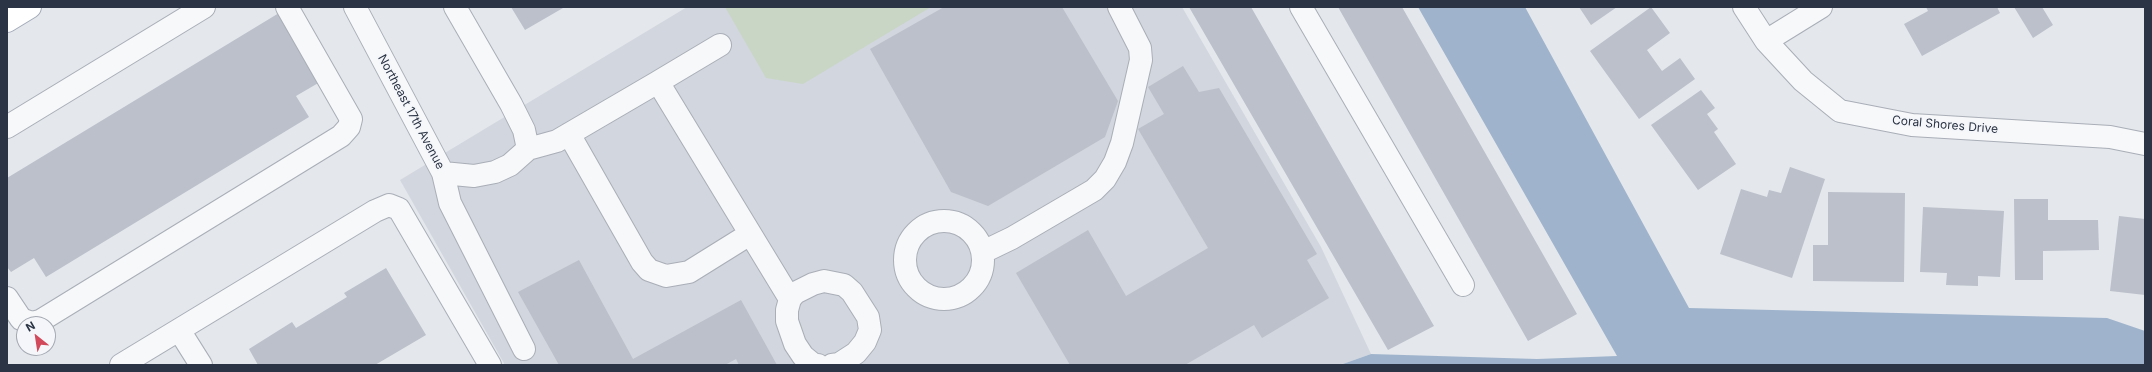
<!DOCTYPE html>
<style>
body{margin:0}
#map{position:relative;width:2152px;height:372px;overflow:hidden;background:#e4e7ec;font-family:Inter,sans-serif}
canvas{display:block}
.frame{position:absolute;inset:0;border:8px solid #2b3445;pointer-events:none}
.north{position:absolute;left:16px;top:316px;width:40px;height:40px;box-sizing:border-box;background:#f4f6f9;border:1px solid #a4a8b1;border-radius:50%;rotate:330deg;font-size:11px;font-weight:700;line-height:16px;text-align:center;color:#2b3445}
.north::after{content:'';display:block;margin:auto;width:14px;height:18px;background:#d1495b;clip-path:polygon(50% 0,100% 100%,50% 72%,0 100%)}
</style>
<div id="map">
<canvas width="2152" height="372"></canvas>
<div class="frame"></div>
<div class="north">N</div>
</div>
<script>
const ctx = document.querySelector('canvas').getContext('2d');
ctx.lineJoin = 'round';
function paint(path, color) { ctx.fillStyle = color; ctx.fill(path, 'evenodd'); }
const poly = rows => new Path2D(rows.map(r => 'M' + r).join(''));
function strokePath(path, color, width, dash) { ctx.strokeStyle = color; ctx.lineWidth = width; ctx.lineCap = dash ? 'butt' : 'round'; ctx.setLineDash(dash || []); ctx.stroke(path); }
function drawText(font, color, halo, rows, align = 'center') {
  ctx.font = font + ' Inter,sans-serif'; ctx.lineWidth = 3.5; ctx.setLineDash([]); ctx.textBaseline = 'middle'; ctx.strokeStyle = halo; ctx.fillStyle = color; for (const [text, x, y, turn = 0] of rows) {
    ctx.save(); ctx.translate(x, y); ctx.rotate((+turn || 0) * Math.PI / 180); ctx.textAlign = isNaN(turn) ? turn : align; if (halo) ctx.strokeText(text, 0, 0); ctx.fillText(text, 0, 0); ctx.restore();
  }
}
const built = poly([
 [687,7,1182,7,1321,247,1371,354,1340,365,505,365,400,180]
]);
const green = poly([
 [725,7,931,7,803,84,766,78]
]);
const water = poly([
 [1418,7,1525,7,1689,308,2107,318,2145,331,2145,365,1340,365,1371,354,1537,359,1617,356]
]);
const building = poly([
 [511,7,563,7,563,8,525,30],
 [944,7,1062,7,1118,101,1105,137,988,206,951,192,870,49],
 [1189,7,1251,7,1434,326,1388,350],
 [1338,7,1402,7,1577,314,1528,341],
 [1579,7,1617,7,1591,25],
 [1651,7,1670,33,1647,50,1662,71,1680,58,1695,79,1639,119,1590,51],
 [1926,7,1997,7,2000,13,1922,56,1904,24,1928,11],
 [2014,7,2042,7,2053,25,2033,38],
 [279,13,320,82,296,96,309,117,46,277,34,258,11,272,7,267,7,178],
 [1183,66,1199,92,1219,88,1317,254,1307,260,1329,298,1262,338,1254,325,1185,365,1070,365,1016,273,1088,230,1126,296,1208,248,1138,129,1164,114,1148,87],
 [1701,90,1715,108,1707,114,1718,129,1714,132,1736,164,1698,190,1651,125],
 [1790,167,1825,179,1792,278,1720,254,1741,189,1767,197,1769,190,1781,193],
 [1828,192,1905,193,1904,282,1813,281,1813,245,1828,245],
 [2014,199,2048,199,2048,220,2098,220,2099,250,2043,251,2043,280,2015,280],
 [1923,207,2004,211,2000,277,1978,276,1978,286,1946,285,1947,273,1920,272],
 [2119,216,2145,219,2145,295,2110,291],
 [579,260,633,359,741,300,777,365,739,365,736,359,725,365,559,365,518,292],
 [386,268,426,335,375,365,258,365,249,349,292,322,296,328,347,297,344,293]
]);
const minor = poly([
 [355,7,443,173,450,203,524,349],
 [1301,7,1463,285],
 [1744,7,1766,41,1803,81,1840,111,1912,125,2110,137,2145,144],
 [1766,41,1821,7],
 [720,45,658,82,790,299],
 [7,127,204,7],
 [569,134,642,262,649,270,666,276,689,272,750,234],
 [528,149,557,141,658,82],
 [443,173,474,176,495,172,510,165,528,149,524,130,511,104,455,7],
 '905 260a39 39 0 1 1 78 0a39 39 0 1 1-78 0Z',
 [983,252,1012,238,1094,190,1105,179,1115,162,1122,143,1141,60,1140,48,1119,7],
 [7,298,21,319,32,323,40,321,341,136,349,127,351,119,287,7],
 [179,330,201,365],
 [121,365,375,211,389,205,399,209,490,365],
 [818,365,814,365,803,356,795,344,787,321,787,310,790,299,795,293,813,284,824,281,844,285,852,292,868,317,870,330,865,342,856,353,839,364,832,365]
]);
const major = poly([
 [7,21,30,7]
]);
const streetNames = [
 ["Northeast 17th Avenue",411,112,62],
 ["Coral Shores Drive",1945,125,5]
];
paint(built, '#d2d6de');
paint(green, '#c9d6c5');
paint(water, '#9fb4cc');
paint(building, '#bbc0ca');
strokePath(minor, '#a9aeb7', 24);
strokePath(major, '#a3abb8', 24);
strokePath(minor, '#f7f8fa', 22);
strokePath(major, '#fff', 22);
drawText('12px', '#2b3445', '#f4f6f9', streetNames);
</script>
